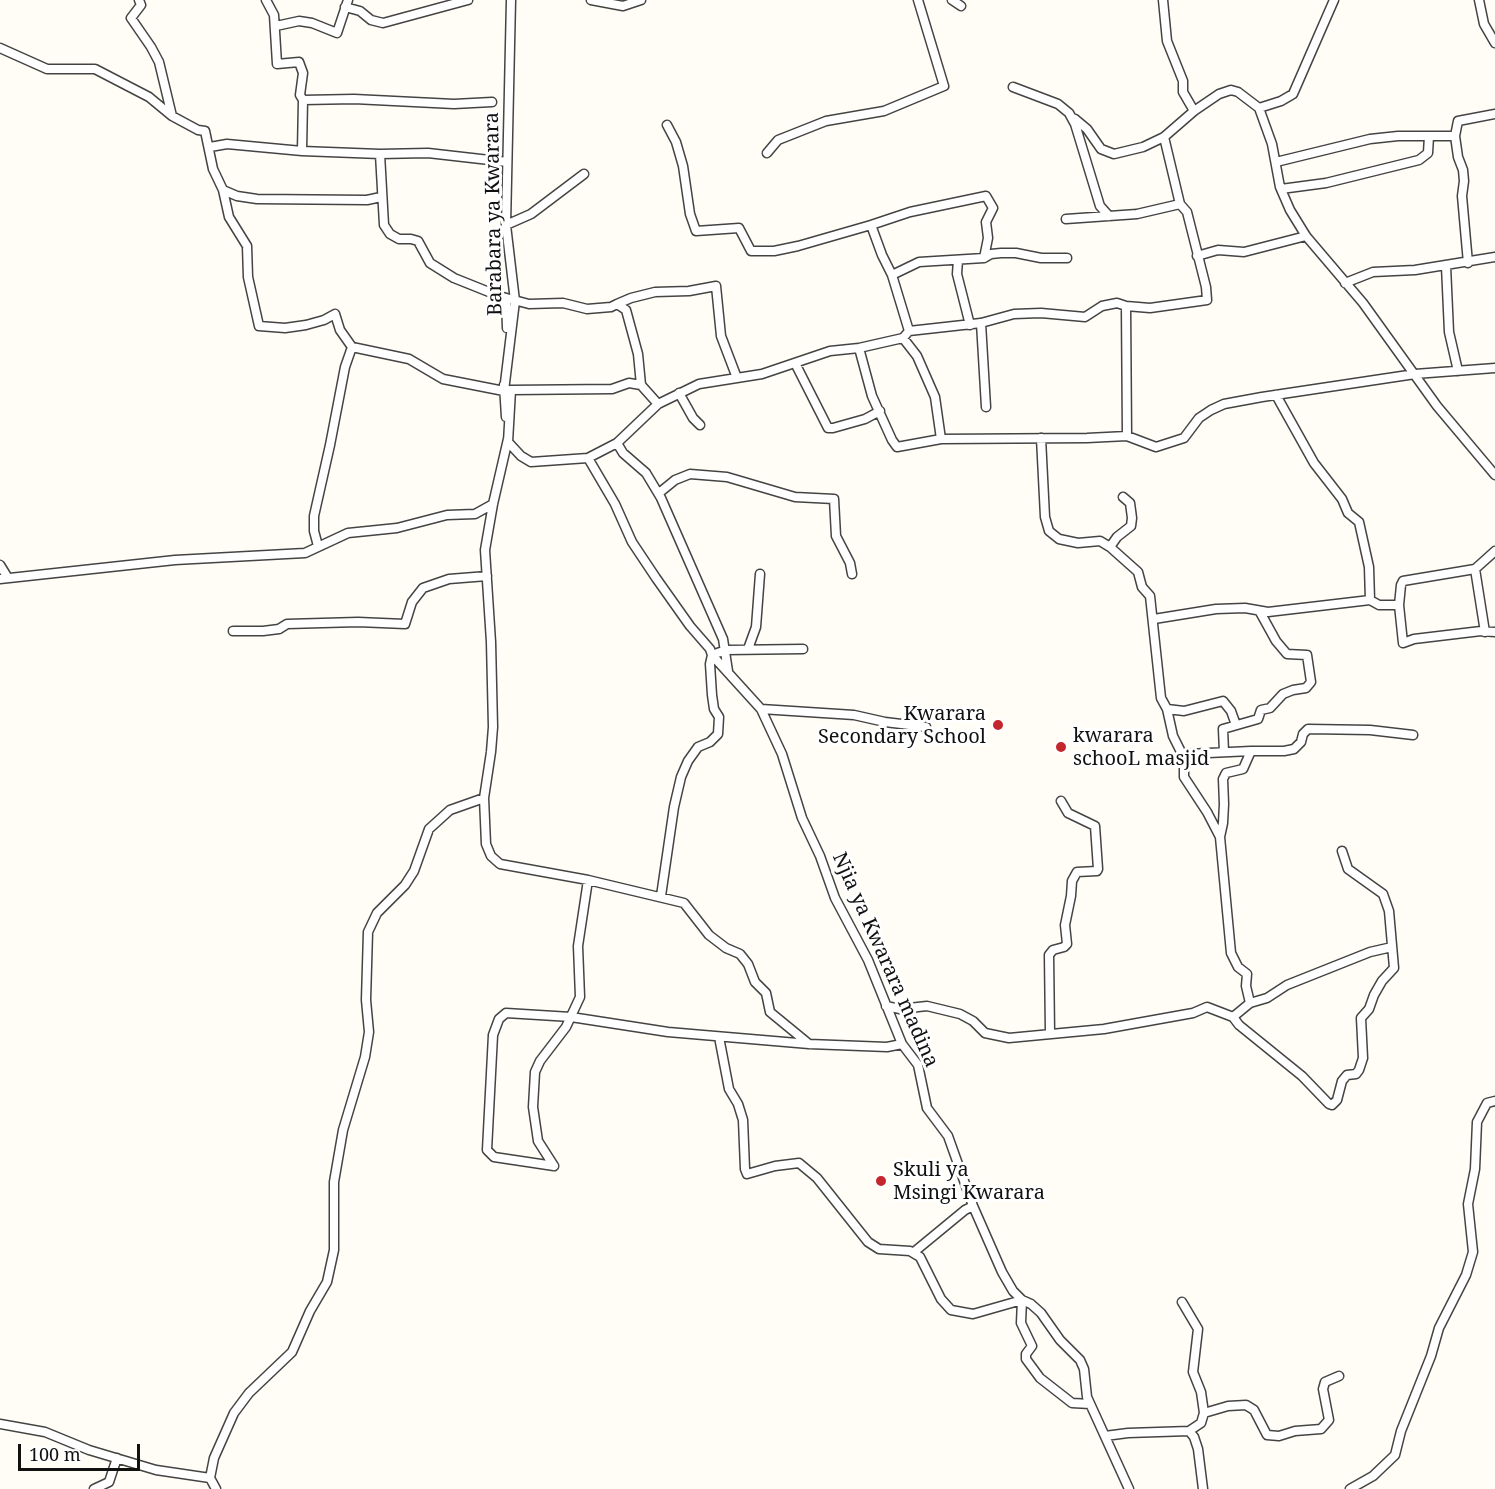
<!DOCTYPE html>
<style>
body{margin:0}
#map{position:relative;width:1495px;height:1489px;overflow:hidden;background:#fffdf5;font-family:"Noto Serif",serif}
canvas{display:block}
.scale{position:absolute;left:18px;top:1444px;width:122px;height:27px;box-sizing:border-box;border:3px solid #111;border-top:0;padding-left:8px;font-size:18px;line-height:21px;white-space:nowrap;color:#111;-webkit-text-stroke:4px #fff;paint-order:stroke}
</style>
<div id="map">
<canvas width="1495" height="1489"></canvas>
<div class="scale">100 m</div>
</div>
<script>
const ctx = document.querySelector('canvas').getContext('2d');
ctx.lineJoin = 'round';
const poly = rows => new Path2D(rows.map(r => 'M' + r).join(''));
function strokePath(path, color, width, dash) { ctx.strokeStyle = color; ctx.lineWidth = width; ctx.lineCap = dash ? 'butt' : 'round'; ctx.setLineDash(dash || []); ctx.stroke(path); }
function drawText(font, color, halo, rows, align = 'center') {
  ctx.font = font + ' "Noto Serif",serif'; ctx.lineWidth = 6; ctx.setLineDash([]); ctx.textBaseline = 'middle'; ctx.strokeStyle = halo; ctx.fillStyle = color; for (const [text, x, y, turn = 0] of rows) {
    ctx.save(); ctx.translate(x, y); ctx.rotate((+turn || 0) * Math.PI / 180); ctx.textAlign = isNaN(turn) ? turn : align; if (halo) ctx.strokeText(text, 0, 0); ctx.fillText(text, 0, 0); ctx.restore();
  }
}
const minor = poly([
 [139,0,141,5,131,18,151,47,159,62,172,116,198,130,205,131,213,169,223,190,237,196,257,199,367,200,381,197],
 [266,0,274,15,277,64,299,62,303,73,300,95,303,100,302,151],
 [511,0,506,225,515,301,504,391,511,390,508,442,521,456,531,462,588,458,617,443,658,404,699,384,762,374,830,351,859,348,903,338,909,331,981,323,1014,314,1041,313,1085,317,1102,306,1117,303,1126,306,1150,308,1207,300,1206,287,1187,212,1180,204,1164,137],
 [591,0,623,6,641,0],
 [952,0,961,6],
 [1163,0,1167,41,1183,81,1183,92,1194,111,1219,94,1231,90,1238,92,1259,108],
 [1479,0,1484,24,1495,43],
 [345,7,360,11,371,20,383,23,468,0],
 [276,26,299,21,312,23,337,33,348,0],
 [0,48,47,69,95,69,149,97,172,116],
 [1013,87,1058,104,1069,113,1075,124,1100,206,1109,216],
 [303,100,354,99,454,104,492,102],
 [1075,119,1087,129,1101,149,1114,154,1143,147,1164,137,1194,111],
 [667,125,676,142,683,166,690,214,696,231,739,228,751,251,774,251,798,246,871,225,882,255,892,275,909,331],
 [1455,136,1458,157,1463,170,1464,181,1462,196,1468,263],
 [210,147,227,144,302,151,380,154,428,153,507,162],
 [767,153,778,140,826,121,884,111,944,86,918,0],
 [380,154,384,225,390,234,399,239,411,239,418,241,430,263,454,278,499,296,529,304,563,303,587,309,611,307,617,304,626,310,638,354,641,385,658,404],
 [1276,162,1370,139,1398,136,1455,136,1458,121,1495,114],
 [1281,189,1326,183,1419,160,1428,153,1429,136],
 [223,190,229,217,247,246,248,277,259,326,285,328,306,325,324,320,335,314,340,330,352,347,409,359,443,379,504,391],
 [1066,219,1137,214,1180,204],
 [506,225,531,214,584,174],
 [871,225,910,212,986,196,993,208,986,222,988,238,984,258],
 [1306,236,1290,210,1280,187,1272,144,1259,108,1281,101,1293,94,1334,0],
 [1197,256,1218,250,1244,252,1306,236,1363,303,1437,406,1495,475],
 [958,260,957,274,970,325],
 [1446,266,1449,332,1458,371],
 [892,275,919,262,984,258,991,254,1001,253,1016,253,1041,258,1067,258],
 [1345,283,1373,272,1415,270,1495,257],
 [506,298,507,328],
 [617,304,631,298,655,292,689,291,716,286,721,336,737,378],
 [1126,306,1127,436],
 [981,323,986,407],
 [903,338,917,356,935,397,941,439],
 [859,348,872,396,892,440,897,447,941,439,1087,438,1127,436,1156,447,1184,438,1199,418,1211,410,1224,404,1262,397,1415,374,1495,368],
 [795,363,828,428,833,428,865,419,880,411],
 [504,385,506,417],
 [511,390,612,389,629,383,641,385],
 [679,393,693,418,700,425],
 [1276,395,1314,463,1342,499,1348,513,1359,522,1369,567,1370,600],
 [1041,438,1045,517,1049,531,1059,539,1078,543,1100,541,1110,547,1138,572,1142,587,1150,596,1161,698,1167,709,1173,736,1184,758,1184,777,1207,812,1220,837,1231,953,1238,967,1247,974,1246,986,1250,1003],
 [508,439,493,504,485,550,491,642,493,727,491,752,484,798,486,844,491,856,500,864,588,880,684,903,709,935,726,948,740,954,748,964,755,982,766,993,770,1012,809,1044],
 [617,443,623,453,646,473,661,498,723,639,728,671],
 [588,458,615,504,632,542,656,578,690,626,710,649,712,655,761,709,782,754,802,818,820,856,835,898,868,960,902,1044,918,1065,927,1108,948,1136,973,1206,1002,1272,1013,1291,1022,1300,1031,1304,1041,1313,1060,1340,1080,1360,1084,1369,1087,1397,1129,1489],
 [659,493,675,480,690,474,727,477,795,497,834,499,836,536,850,563,852,574],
 [318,546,314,531,314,516,330,445,345,367,352,347],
 [1110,547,1117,537,1131,526,1132,518,1130,503,1123,497],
 [1495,551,1475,569,1403,581,1401,585,1399,605,1403,643,1414,639,1481,631,1495,632],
 [0,565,8,578],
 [1475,569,1485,632],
 [0,579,175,560,305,553,348,533,397,528,447,515,475,514,493,504],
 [1154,619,1216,609,1245,608,1268,612,1370,600,1379,605,1399,605],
 [233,631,263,631,279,629,287,624,358,622,405,624,412,602,423,588,449,579,487,576],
 [748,649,756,627,760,574],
 [761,709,854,715,885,722,926,727],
 [1167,709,1184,711,1223,701,1231,711,1236,725],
 [1224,752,1223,729,1258,719,1261,710,1270,708,1283,694,1293,690,1306,688,1311,682,1307,655,1287,654,1276,641,1260,612],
 [1184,758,1187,754,1251,751],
 [1220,837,1223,823,1224,804,1223,779,1226,773,1243,769,1251,751,1284,751,1294,749,1301,742,1303,734,1308,729,1370,730,1413,735],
 [661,896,674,807,681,777,688,761,698,747,710,742,718,734,719,717,714,709,712,695,710,664,712,655,726,650,803,649],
 [886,1006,900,1009,927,1006,960,1014,973,1021,985,1033,1009,1038,1104,1029,1193,1013,1207,1007,1233,1017,1239,1025,1302,1076,1329,1104,1332,1105,1337,1100,1342,1081,1347,1075,1356,1074,1359,1070,1363,1058,1361,1018,1369,1009,1374,995,1382,981,1394,968,1389,911,1383,894,1348,869,1342,851],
 [1233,1017,1250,1003,1267,998,1287,985,1370,952,1392,947],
 [1050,1033,1049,955,1053,950,1064,947,1067,944,1065,925,1071,896,1072,881,1077,872,1097,871,1098,869,1095,826,1068,813,1061,801],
 [719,1037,729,1089,738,1104,743,1120,745,1169,747,1174,775,1166,799,1163,817,1178,868,1242,879,1249,910,1251,920,1257,941,1299,951,1310,973,1314,1022,1300,1021,1323,1032,1346,1026,1354,1026,1359,1040,1378,1072,1403,1090,1404],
 [554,1166,494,1157,487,1150,493,1035,499,1019,506,1013,571,1017,668,1032,809,1044,887,1047,902,1044],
 [554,1166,538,1141,533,1107,535,1072,540,1061,566,1027,580,997,578,946,588,880],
 [914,1252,965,1210,973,1206],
 [1182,1302,1198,1329,1193,1372,1201,1392,1204,1413,1201,1423,1189,1431],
 [1204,1413,1228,1406,1246,1405,1254,1410,1267,1435,1279,1436,1295,1431,1321,1429,1329,1420,1323,1389,1325,1382,1339,1376],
 [0,1424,45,1432,89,1450,156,1470,210,1478],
 [1105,1436,1128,1433,1189,1431,1194,1437,1198,1449,1203,1489],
 [94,1489,109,1482,117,1458],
 [216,1489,210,1478,214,1458,234,1413,249,1393,292,1352,310,1311,327,1282,334,1250,334,1182,343,1130,365,1057,369,1032,366,1000,368,932,377,913,405,885,414,871,429,829,450,810,484,798],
 [1350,1489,1373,1476,1395,1455,1401,1431,1431,1356,1439,1328,1466,1275,1473,1252,1468,1204,1475,1169,1477,1122,1487,1103,1495,1101]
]);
const markers = [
 [998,725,6,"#c4262e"],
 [1061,747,6,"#c4262e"],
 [881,1181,6,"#c4262e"]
];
const streetNames = [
 ["Barabara ya Kwarara",494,214,-91],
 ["Njia ya Kwarara madina",885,960,66]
];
const poiNames = [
 ["Kwarara",986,714,"right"],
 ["Secondary School",986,737,"right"],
 ["kwarara",1073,736],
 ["schooL masjid",1073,759],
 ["Skuli ya",893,1170],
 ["Msingi Kwarara",893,1193]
];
strokePath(minor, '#444', 11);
strokePath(minor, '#fff', 8);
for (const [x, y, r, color] of markers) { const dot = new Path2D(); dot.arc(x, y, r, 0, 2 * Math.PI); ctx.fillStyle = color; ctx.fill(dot); strokePath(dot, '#fff', 2); }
drawText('20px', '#111', '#fff', streetNames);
drawText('20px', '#111', '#fff', poiNames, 'left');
</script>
